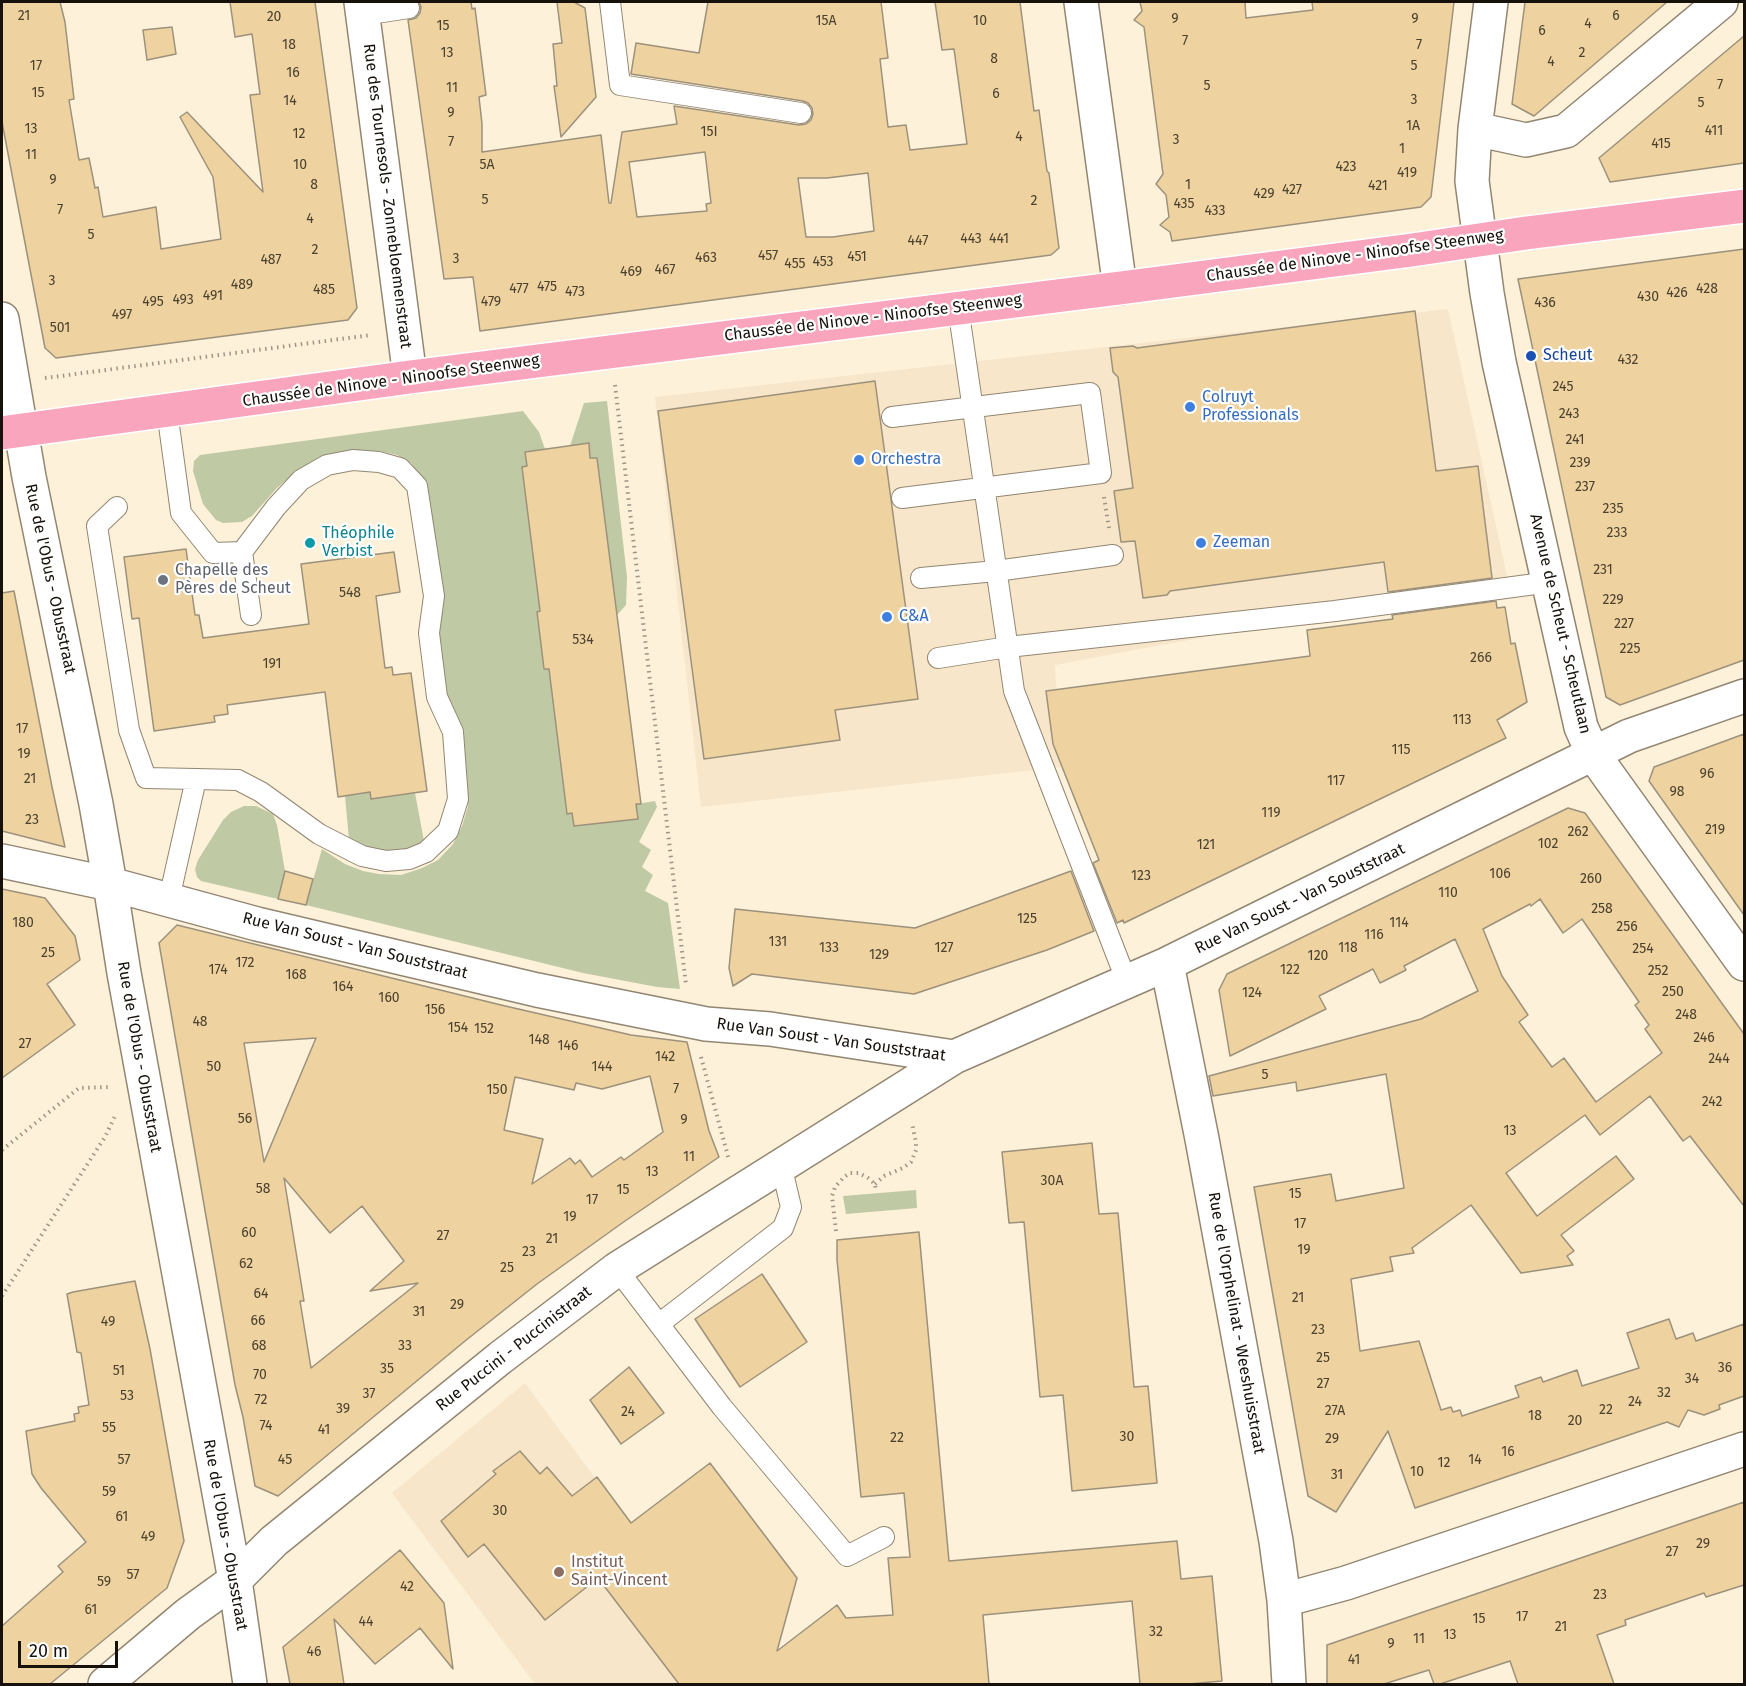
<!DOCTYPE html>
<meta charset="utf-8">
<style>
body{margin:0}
#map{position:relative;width:1746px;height:1686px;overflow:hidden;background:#fdf1da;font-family:"Fira Sans",sans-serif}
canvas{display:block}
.frame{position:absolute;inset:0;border:3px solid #16110a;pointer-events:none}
.scale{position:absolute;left:18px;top:1641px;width:100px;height:27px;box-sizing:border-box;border:3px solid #16110a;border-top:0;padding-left:8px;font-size:18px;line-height:21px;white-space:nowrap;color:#16110a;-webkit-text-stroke:4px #fff;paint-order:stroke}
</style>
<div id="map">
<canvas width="1746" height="1686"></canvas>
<div class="frame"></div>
<div class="scale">20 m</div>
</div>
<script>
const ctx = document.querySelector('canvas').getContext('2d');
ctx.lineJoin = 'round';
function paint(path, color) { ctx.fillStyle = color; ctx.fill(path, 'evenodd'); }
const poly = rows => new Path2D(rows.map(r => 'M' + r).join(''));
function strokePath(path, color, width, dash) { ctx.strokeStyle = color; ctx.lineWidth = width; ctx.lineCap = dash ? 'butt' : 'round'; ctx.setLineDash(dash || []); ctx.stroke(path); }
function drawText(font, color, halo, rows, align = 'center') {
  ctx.font = font + ' "Fira Sans",sans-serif'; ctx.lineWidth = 4.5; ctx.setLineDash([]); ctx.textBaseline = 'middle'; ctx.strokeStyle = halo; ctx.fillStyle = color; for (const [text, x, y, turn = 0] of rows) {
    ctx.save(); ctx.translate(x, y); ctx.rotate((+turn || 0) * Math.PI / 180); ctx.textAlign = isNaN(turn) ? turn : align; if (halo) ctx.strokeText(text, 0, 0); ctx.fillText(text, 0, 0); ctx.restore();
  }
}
const built = poly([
 [1448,309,1508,580,1055,665,1061,767,701,807,655,397],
 [525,1383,595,1478,597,1477,615,1501,622,1510,621,1511,751,1684,535,1684,392,1493]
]);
const green = poly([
 [607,401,627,577,626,605,617,615,597,458,590,458,589,444,570,446,584,403],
 [523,411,539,432,545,449,525,452,527,466,522,467,540,611,537,612,538,624,543,625,547,656,542,657,544,669,549,669,567,813,572,813,574,826,637,819,636,804,655,801,657,807,639,842,651,850,642,867,653,875,645,891,668,903,680,989,657,987,583,973,306,905,322,849,345,864,363,871,379,874,401,875,422,868,438,860,453,844,462,826,468,806,464,738,447,702,438,634,443,601,442,585,428,489,421,477,411,463,397,455,380,451,338,452,323,457,293,474,277,488,252,516,242,522,223,523,216,520,203,504,193,471,194,461,200,455],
 [370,792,415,793,424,841,411,849,389,853,369,850,349,840,345,796],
 [244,806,256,806,273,814,277,825,285,871,278,899,201,881,197,877,195,869,198,860,223,820,231,812],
 [916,1190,917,1208,846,1214,843,1196]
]);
const building = poly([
 [2,2,60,2,65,22,74,99,69,100,79,160,89,158,95,188,98,187,103,217,156,207,161,249,221,239,213,177,180,117,187,112,263,192,250,95,260,94,252,34,235,37,230,2,315,2,357,308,348,320,56,358,45,348,2,122,2,2],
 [419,2,471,2,472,9,475,8,486,95,479,97,482,124,482,152,601,135,609,203,611,203,622,132,677,124,674,106,799,125,806,124,811,120,813,114,812,108,808,103,803,101,631,74,636,43,699,53,708,2,881,2,888,58,880,59,888,127,906,125,910,150,967,144,954,49,942,50,935,2,1020,2,1034,111,1039,110,1047,171,1049,173,1059,248,1051,255,480,331,473,277,444,279,408,20,416,18,420,13,421,7,419,2],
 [705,152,711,203,706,204,707,211,637,217,629,162,705,152],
 [868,173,874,231,833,237,806,237,798,178,827,178,868,173],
 [557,2,574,2,585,8,596,97,561,137,554,86,557,86,553,44,562,43,557,2],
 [1140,2,1245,2,1246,18,1313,10,1312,2,1454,2,1431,197,1421,207,1172,241,1170,232,1160,225,1169,217,1166,195,1156,184,1163,174,1144,27,1134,20,1142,11,1140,2],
 [1525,2,1667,2,1534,116,1512,104,1525,2],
 [172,27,176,54,147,60,143,30,172,27],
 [1744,36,1744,163,1610,182,1599,158,1744,36],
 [1744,249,1744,660,1620,705,1606,697,1518,279,1744,249],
 [1415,311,1436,471,1478,466,1492,578,1388,592,1384,562,1170,591,1167,595,1143,598,1135,541,1121,542,1114,491,1133,488,1118,377,1113,372,1110,348,1133,346,1137,348,1415,311],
 [875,381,918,699,835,710,840,740,704,759,658,411,875,381],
 [589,443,590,458,597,458,641,804,636,804,638,819,574,826,572,813,567,814,549,669,544,669,537,612,540,611,522,467,527,466,525,452,589,443],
 [186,549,195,615,199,615,203,638,309,624,301,564,394,552,400,592,376,596,385,668,392,667,393,675,411,673,427,791,371,799,370,792,338,797,325,692,227,705,228,714,214,716,215,722,154,731,139,618,132,619,124,557,186,549],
 [14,591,52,787,65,847,2,831,2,593,14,591],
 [1496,601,1497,608,1505,607,1511,644,1515,643,1527,702,1497,720,1506,738,1124,923,1123,920,1117,923,1093,863,1099,860,1053,744,1046,691,1310,656,1307,630,1393,619,1392,615,1496,601],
 [1744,734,1744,915,1649,781,1654,767,1744,734],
 [1568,808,1585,813,1744,1034,1744,1206,1690,1136,1683,1141,1650,1096,1600,1135,1585,1115,1506,1173,1537,1216,1616,1156,1634,1179,1561,1235,1574,1251,1567,1256,1573,1265,1521,1273,1471,1205,1412,1248,1414,1253,1390,1257,1393,1271,1351,1279,1360,1351,1419,1341,1441,1410,1451,1407,1453,1412,1460,1410,1462,1416,1519,1397,1515,1386,1541,1377,1543,1382,1577,1370,1582,1386,1639,1368,1627,1333,1669,1319,1676,1339,1693,1333,1696,1341,1744,1324,1744,1396,1719,1405,1720,1409,1704,1415,1688,1410,1679,1427,1667,1422,1415,1508,1388,1431,1336,1512,1308,1496,1254,1187,1331,1174,1336,1201,1404,1188,1386,1074,1297,1091,1296,1082,1213,1096,1209,1076,1421,1019,1478,991,1455,939,1404,966,1406,970,1380,983,1373,969,1319,996,1326,1009,1230,1056,1219,990,1227,974,1568,808],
 [1540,899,1563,933,1582,919,1639,1002,1635,1005,1649,1025,1645,1029,1662,1053,1596,1102,1564,1058,1552,1067,1519,1022,1528,1015,1502,976,1483,929,1530,904,1531,906,1540,899],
 [285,871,313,879,306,905,278,899,285,871],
 [1071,871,1094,931,1047,950,914,994,752,974,733,986,729,968,735,909,915,928,1071,871],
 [2,889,45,898,75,936,80,960,47,984,75,1025,2,1078,2,889],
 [177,925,501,1005,631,1035,687,1042,709,1131,719,1157,625,1221,537,1284,465,1341,278,1496,255,1486,243,1417,235,1385,159,943,177,925],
 [316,1038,266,1157,264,1162,244,1043,316,1038],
 [650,1076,663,1132,624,1160,621,1157,592,1177,580,1160,575,1164,570,1158,532,1184,543,1139,504,1130,515,1077,574,1090,576,1083,602,1089,650,1076],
 [284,1178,330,1233,362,1206,404,1261,370,1291,418,1283,311,1368,300,1301,304,1301,284,1178],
 [1092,1143,1099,1214,1118,1213,1134,1387,1148,1386,1157,1483,1072,1491,1063,1395,1040,1397,1024,1222,1009,1223,1002,1152,1092,1143],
 [919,1232,949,1561,1177,1541,1181,1579,1212,1576,1222,1681,1189,1684,1140,1684,1132,1601,983,1615,989,1684,679,1684,598,1578,545,1620,484,1544,468,1557,441,1521,496,1474,493,1471,520,1451,540,1474,547,1467,572,1496,597,1477,631,1523,710,1463,797,1578,777,1651,837,1605,846,1618,893,1615,888,1558,910,1557,904,1493,861,1497,837,1260,837,1240,919,1232],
 [762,1274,807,1342,740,1387,695,1319,762,1274],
 [135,1281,150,1349,184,1541,167,1588,50,1684,2,1684,2,1626,63,1572,58,1566,86,1542,41,1488,32,1474,26,1431,75,1421,74,1414,79,1413,78,1407,89,1405,81,1353,77,1352,67,1294,73,1292,135,1281],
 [629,1367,664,1413,621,1444,590,1400,629,1367],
 [1744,1502,1744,1585,1706,1597,1704,1593,1625,1620,1626,1625,1597,1635,1614,1684,1518,1684,1510,1661,1440,1684,1434,1684,1429,1670,1384,1684,1327,1684,1327,1645,1744,1502],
 [400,1550,444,1603,453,1669,420,1628,375,1664,334,1619,344,1684,290,1684,283,1647,400,1550]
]);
const path = poly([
 [45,378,371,335],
 [615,385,686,985],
 [1104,497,1109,528],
 [701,1057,729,1160],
 [2,1150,79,1088,110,1087],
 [875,1184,884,1176,903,1168,911,1162,916,1150,916,1143,912,1123],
 [836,1231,832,1196,835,1187,844,1177,850,1173,859,1173,868,1178,875,1184,876,1192],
 [2,1296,105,1137,116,1114]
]);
const lane = poly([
 [610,2,620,85,801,113],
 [363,15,409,8],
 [958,307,1014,691,1127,982],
 [167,411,181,513,213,553,242,552,251,615],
 [892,417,1090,393,1101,473,902,498],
 [117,507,97,526,129,730,146,778,196,779],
 [921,578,996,571,1113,555],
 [938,658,1008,647,1335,611,1550,582],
 [169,899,196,779,238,780,261,792,319,834,362,856,386,861,409,859,426,852,448,831,458,799,453,732,437,697,429,633,434,596,417,486,400,468,379,462,353,460,327,465,301,480,276,507,242,552],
 [617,1269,722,1407,847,1556,884,1537],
 [659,1324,783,1228,791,1207,781,1165]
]);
const street = poly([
 [361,2,410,377],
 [1081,2,1120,288],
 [1491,2,1475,129,1472,181,1487,293,1499,362,1581,727,1593,754,1744,964],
 [1475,129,1526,140,1566,131,1721,2],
 [2,319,29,477,96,804,110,884,124,973,235,1580,250,1684],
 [2,861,110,884,257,924,537,990,706,1024,770,1029,954,1057],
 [1167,964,1202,1139,1276,1541,1284,1600,1289,1684],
 [1284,1600,1346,1583,1744,1449],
 [105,1684,188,1614,235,1580,274,1541,500,1358,617,1269,954,1057,1167,964,1629,736,1744,696]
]);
const primary = poly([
 [2,433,410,377,1120,288,1412,250,1526,233,1744,206]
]);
const markers = [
 [1531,356,6,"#1a4fb4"],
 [1190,407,6,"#3f7fe0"],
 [859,460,6,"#3f7fe0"],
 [310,543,6,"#0f9aa8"],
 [1201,543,6,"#3f7fe0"],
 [163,580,6,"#6b7280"],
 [887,617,6,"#3f7fe0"],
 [559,1572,6,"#8d6e63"]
];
const numberNames = [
 ["21",24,16],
 ["6",1616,16],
 ["20",274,17],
 ["9",1175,19],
 ["9",1415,19],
 ["15A",826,21],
 ["10",980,21],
 ["4",1588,24],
 ["15",443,26],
 ["6",1542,31],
 ["7",1185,41],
 ["18",289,45],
 ["7",1419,45],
 ["13",447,53],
 ["2",1582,53],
 ["8",994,59],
 ["4",1551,62],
 ["17",36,66],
 ["5",1414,66],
 ["16",293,73],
 ["7",1720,85],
 ["5",1207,86],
 ["11",452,88],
 ["15",38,93],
 ["6",996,94],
 ["3",1414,100],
 ["14",290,101],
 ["5",1701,103],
 ["9",451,113],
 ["1A",1413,126],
 ["13",31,129],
 ["411",1714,131],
 ["15I",709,132],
 ["12",299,134],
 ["4",1019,137],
 ["3",1176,140],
 ["7",451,142],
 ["415",1661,144],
 ["1",1402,149],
 ["11",31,155],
 ["10",300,165],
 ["5A",487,165],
 ["423",1346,167],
 ["419",1407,173],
 ["9",53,180],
 ["8",314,185],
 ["1",1188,185],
 ["421",1378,186],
 ["427",1292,190],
 ["429",1264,194],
 ["5",485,200],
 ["2",1034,201],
 ["435",1184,204],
 ["7",60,210],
 ["433",1215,211],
 ["4",310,219],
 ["5",91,235],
 ["443",971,239],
 ["441",999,239],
 ["447",918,241],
 ["2",315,250],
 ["457",768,256],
 ["451",857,257],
 ["463",706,258],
 ["3",456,259],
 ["487",271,260],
 ["453",823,262],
 ["455",795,264],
 ["467",665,270],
 ["469",631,272],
 ["3",52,281],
 ["489",242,285],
 ["475",547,287],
 ["477",519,289],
 ["428",1707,289],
 ["485",324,290],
 ["473",575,292],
 ["426",1677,293],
 ["491",213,296],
 ["430",1648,297],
 ["493",183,300],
 ["495",153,302],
 ["479",491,302],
 ["436",1545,303],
 ["497",122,315],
 ["501",60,328],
 ["432",1628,360],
 ["245",1563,387],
 ["243",1569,414],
 ["241",1575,440],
 ["239",1580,463],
 ["237",1585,487],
 ["235",1613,509],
 ["233",1617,533],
 ["231",1603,570],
 ["548",350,593],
 ["229",1613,600],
 ["227",1624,624],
 ["534",583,640],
 ["225",1630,649],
 ["266",1481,658],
 ["191",272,664],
 ["113",1462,720],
 ["17",22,729],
 ["115",1401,750],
 ["19",24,754],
 ["96",1707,774],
 ["21",30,779],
 ["117",1336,781],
 ["98",1677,792],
 ["119",1271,813],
 ["23",32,820],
 ["219",1715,830],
 ["262",1578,832],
 ["102",1548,844],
 ["121",1206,845],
 ["106",1500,874],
 ["123",1141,876],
 ["260",1591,879],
 ["110",1448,893],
 ["258",1602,909],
 ["125",1027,919],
 ["180",23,923],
 ["114",1399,923],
 ["256",1627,927],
 ["116",1374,935],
 ["131",778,942],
 ["133",829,948],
 ["127",944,948],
 ["118",1348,948],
 ["254",1643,949],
 ["25",48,953],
 ["129",879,955],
 ["120",1318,956],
 ["172",245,963],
 ["174",218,970],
 ["122",1290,970],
 ["252",1658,971],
 ["168",296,975],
 ["164",343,987],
 ["250",1673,992],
 ["124",1252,993],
 ["160",389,998],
 ["156",435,1010],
 ["248",1686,1015],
 ["48",200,1022],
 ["154",458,1028],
 ["152",484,1029],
 ["246",1704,1038],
 ["148",539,1040],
 ["27",25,1044],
 ["146",568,1046],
 ["142",665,1057],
 ["244",1719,1059],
 ["50",214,1067],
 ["144",602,1067],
 ["5",1265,1075],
 ["7",676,1089],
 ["150",497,1090],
 ["242",1712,1102],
 ["56",245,1119],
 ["9",684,1120],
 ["13",1510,1131],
 ["11",689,1157],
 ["13",652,1172],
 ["30A",1052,1181],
 ["58",263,1189],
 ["15",623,1190],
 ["15",1295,1194],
 ["17",592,1200],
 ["19",570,1217],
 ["17",1300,1224],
 ["60",249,1233],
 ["27",443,1236],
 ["21",552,1239],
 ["19",1304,1250],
 ["23",529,1252],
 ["62",246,1264],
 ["25",507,1268],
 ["64",261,1294],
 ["21",1298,1298],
 ["29",457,1305],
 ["31",419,1312],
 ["66",258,1321],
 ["49",108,1322],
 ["23",1318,1330],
 ["68",259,1346],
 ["33",405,1346],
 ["25",1323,1358],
 ["36",1725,1368],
 ["35",387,1369],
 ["51",119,1371],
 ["70",260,1375],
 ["34",1692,1379],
 ["27",1323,1384],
 ["32",1664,1393],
 ["37",369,1394],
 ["53",127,1396],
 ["72",261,1400],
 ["24",1635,1402],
 ["39",343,1409],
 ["22",1606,1410],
 ["27A",1335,1411],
 ["24",628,1412],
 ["18",1535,1416],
 ["20",1575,1421],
 ["74",266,1426],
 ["55",109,1428],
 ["41",324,1430],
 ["30",1127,1437],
 ["22",897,1438],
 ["29",1332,1439],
 ["16",1508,1452],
 ["57",124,1460],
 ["45",285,1460],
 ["14",1475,1460],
 ["12",1444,1463],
 ["10",1417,1472],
 ["31",1337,1475],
 ["59",109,1492],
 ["30",500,1511],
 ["61",122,1517],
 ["49",148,1537],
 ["29",1703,1544],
 ["27",1672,1552],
 ["57",133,1575],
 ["59",104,1582],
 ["42",407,1587],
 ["23",1600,1595],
 ["61",91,1610],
 ["17",1522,1617],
 ["15",1479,1619],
 ["44",366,1622],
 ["21",1561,1627],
 ["32",1156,1632],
 ["13",1450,1635],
 ["11",1419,1639],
 ["9",1391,1644],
 ["46",314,1652],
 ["41",1354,1660]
];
const streetNames = [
 ["Rue des Tournesols - Zonnebloemenstraat",387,196,83],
 ["Chaussée de Ninove - Ninoofse Steenweg",1355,256,-8],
 ["Chaussée de Ninove - Ninoofse Steenweg",873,318,-7],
 ["Chaussée de Ninove - Ninoofse Steenweg",391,381,-8],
 ["Rue de l'Obus - Obusstraat",50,579,78],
 ["Avenue de Scheut - Scheutlaan",1560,624,77],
 ["Rue Van Soust - Van Souststraat",1300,899,-26],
 ["Rue Van Soust - Van Souststraat",355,946,14],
 ["Rue Van Soust - Van Souststraat",831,1040,8],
 ["Rue de l'Obus - Obusstraat",139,1057,80],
 ["Rue de l'Orphelinat - Weeshuisstraat",1236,1323,80],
 ["Rue Puccini - Puccinistraat",514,1349,-38],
 ["Rue de l'Obus - Obusstraat",225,1535,80]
];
const transitNames = [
 ["Scheut",1543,356]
];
const shopNames = [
 ["Colruyt",1202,398],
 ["Professionals",1202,416],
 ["Orchestra",871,460],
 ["Zeeman",1213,543],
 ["C&A",899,617]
];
const cultureNames = [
 ["Théophile",322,534],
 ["Verbist",322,552]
];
const worshipNames = [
 ["Chapelle des",175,571],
 ["Pères de Scheut",175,589]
];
const educationNames = [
 ["Institut",571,1563],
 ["Saint-Vincent",571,1581]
];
paint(built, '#f7e6c9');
paint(green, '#bfcaa5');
paint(building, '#eed29f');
strokePath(building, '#9c917c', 1.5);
strokePath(lane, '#928672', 22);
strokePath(street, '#928672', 36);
strokePath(primary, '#fff', 36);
strokePath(path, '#9e9585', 4, [1.5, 4.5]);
strokePath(lane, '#fff', 20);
strokePath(street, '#fff', 33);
strokePath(primary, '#f9a5be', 33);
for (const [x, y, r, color] of markers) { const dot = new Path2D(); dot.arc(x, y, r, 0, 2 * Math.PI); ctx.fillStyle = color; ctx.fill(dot); strokePath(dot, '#fff', 2); }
drawText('14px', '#4c412f', null, numberNames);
drawText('16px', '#16110a', '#fff', streetNames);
drawText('16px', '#164399', '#fff', transitNames, 'left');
drawText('16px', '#366cbe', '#fff', shopNames, 'left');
drawText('16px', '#0d838f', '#fff', cultureNames, 'left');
drawText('16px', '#5b616d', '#fff', worshipNames, 'left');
drawText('16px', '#785e54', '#fff', educationNames, 'left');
</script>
